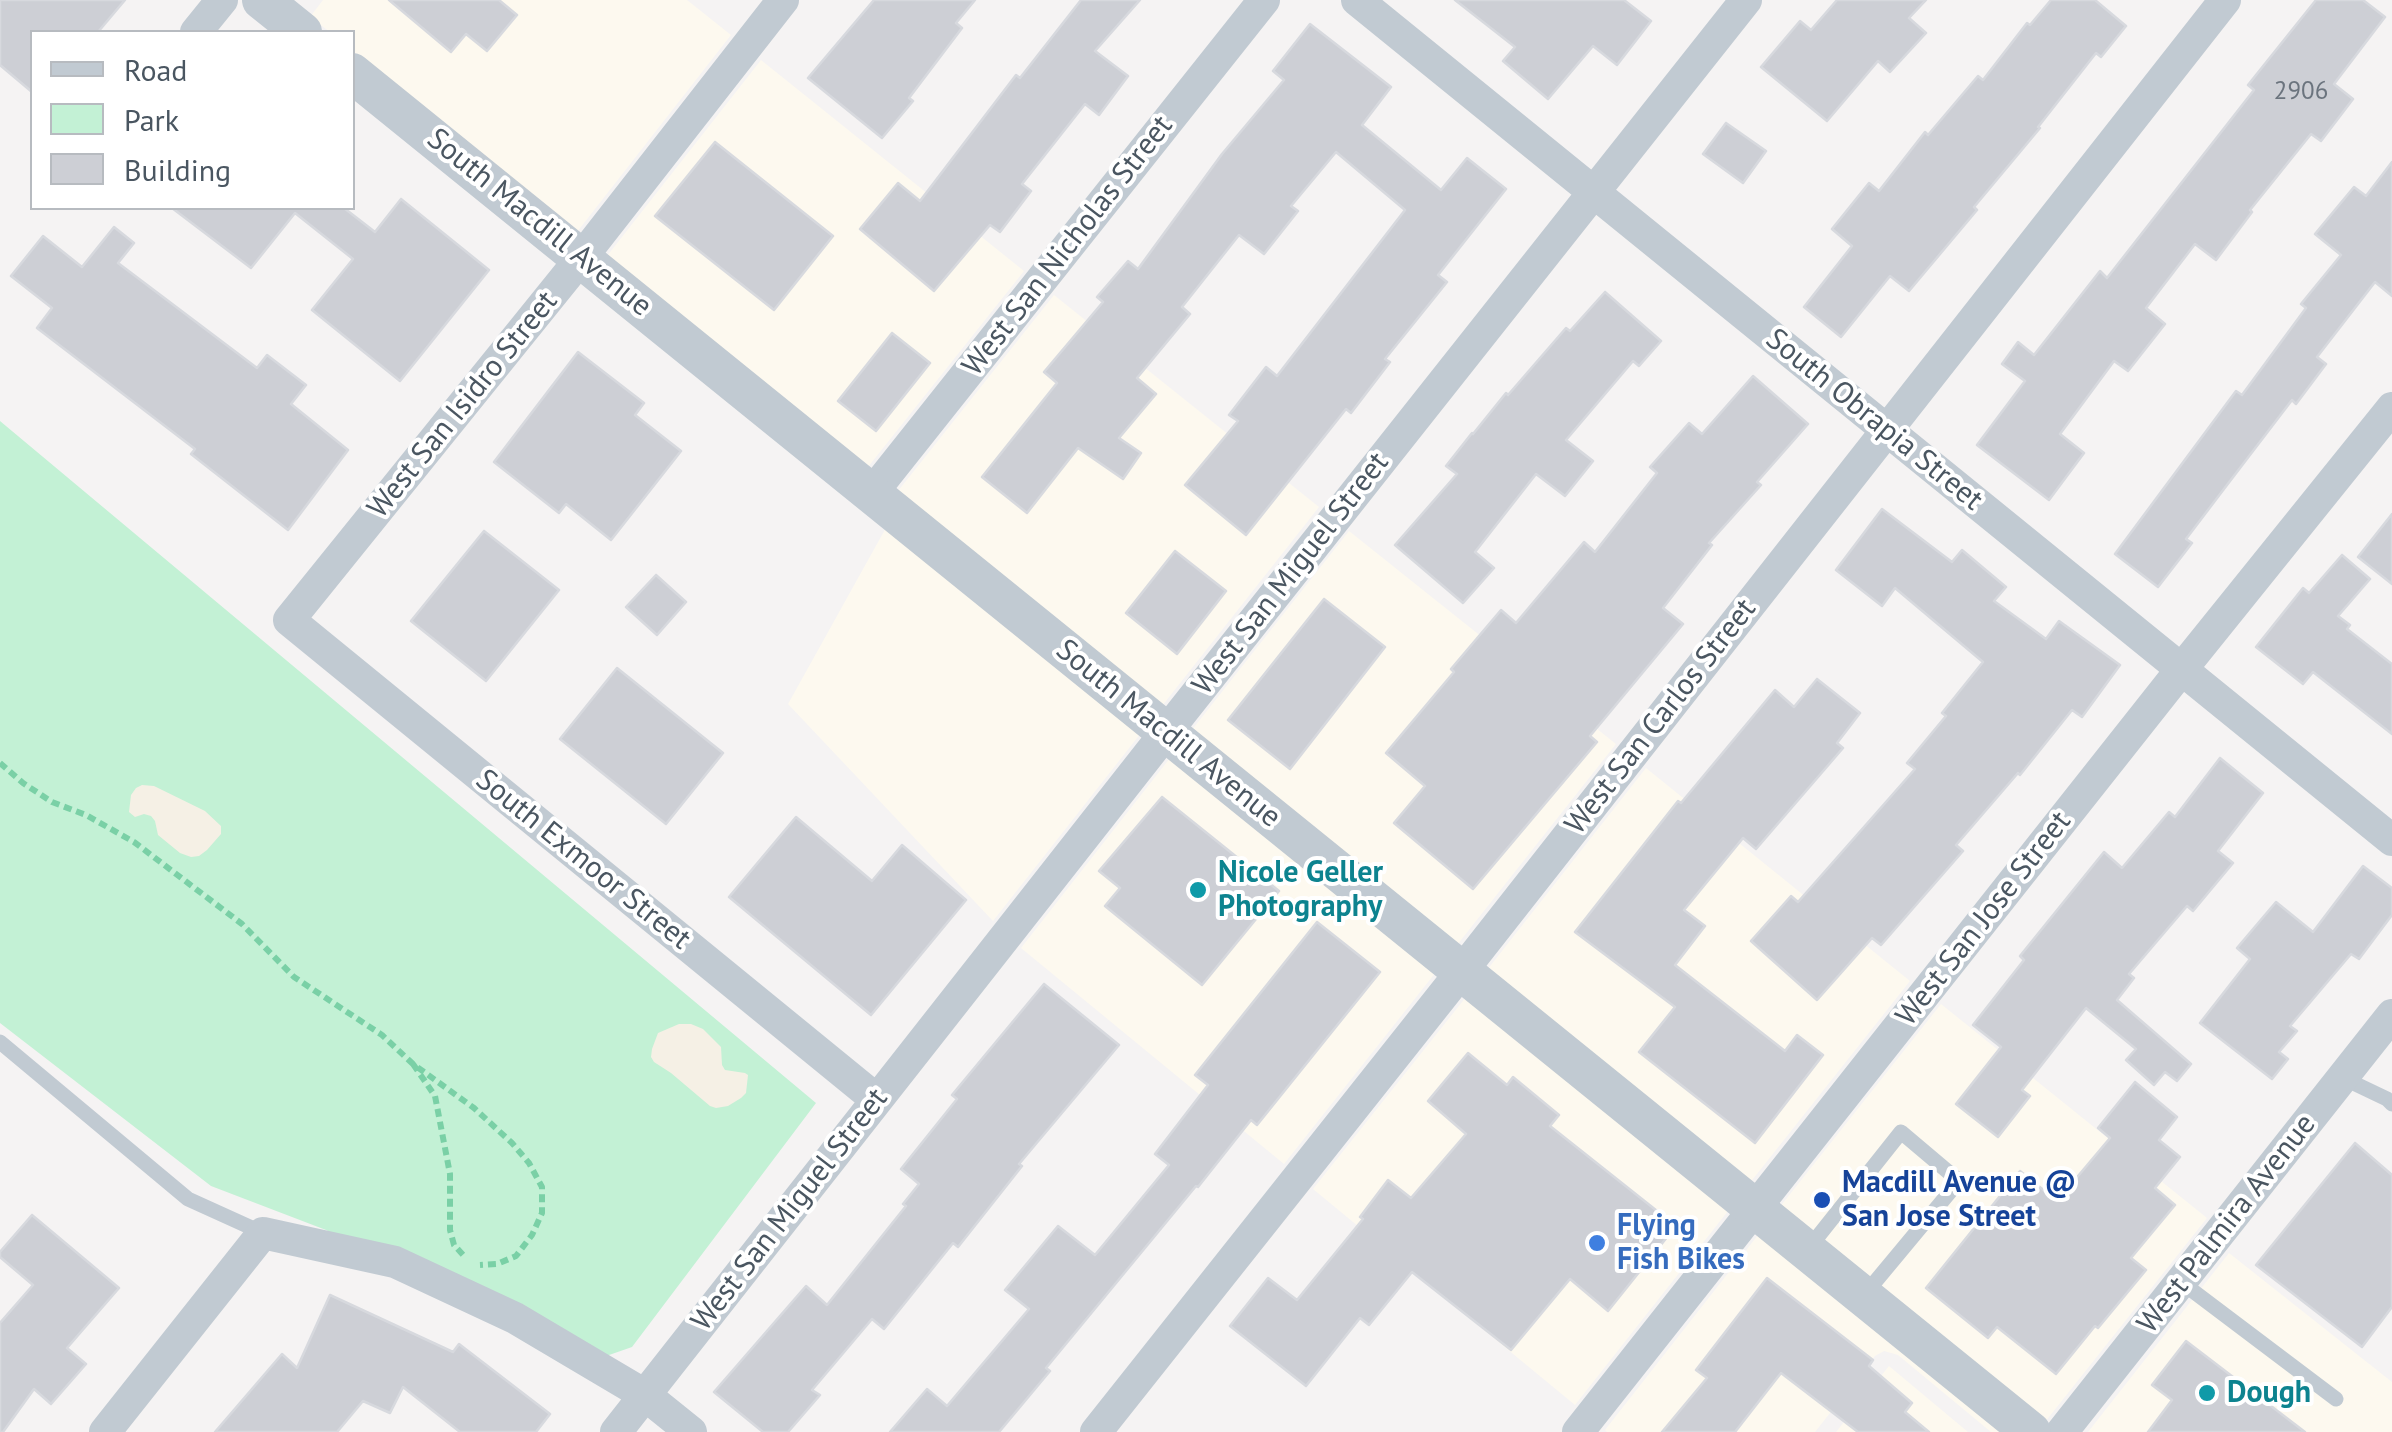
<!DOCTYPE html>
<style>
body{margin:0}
#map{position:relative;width:2392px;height:1432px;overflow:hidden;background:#f5f3f3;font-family:"PT Sans",sans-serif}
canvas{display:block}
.legend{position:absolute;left:30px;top:30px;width:325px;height:180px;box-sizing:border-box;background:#fff;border:2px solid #b7bbc0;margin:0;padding:12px 18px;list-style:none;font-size:30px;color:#4a5661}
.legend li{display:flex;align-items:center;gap:20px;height:50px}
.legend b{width:50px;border:2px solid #b7bbc0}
</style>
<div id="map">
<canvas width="2392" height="1432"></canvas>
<ul class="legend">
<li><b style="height:12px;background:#c1cad2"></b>Road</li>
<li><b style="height:28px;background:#c3f1d5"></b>Park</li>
<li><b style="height:28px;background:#cdcfd5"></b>Building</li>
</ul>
</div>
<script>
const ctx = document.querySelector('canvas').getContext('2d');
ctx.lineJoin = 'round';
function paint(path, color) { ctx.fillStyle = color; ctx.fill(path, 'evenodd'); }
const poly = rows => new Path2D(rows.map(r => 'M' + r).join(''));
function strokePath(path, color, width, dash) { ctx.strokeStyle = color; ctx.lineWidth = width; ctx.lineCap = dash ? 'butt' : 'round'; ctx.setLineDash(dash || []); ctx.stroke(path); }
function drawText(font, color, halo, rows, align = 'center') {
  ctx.font = font + ' "PT Sans",sans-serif'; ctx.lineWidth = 8; ctx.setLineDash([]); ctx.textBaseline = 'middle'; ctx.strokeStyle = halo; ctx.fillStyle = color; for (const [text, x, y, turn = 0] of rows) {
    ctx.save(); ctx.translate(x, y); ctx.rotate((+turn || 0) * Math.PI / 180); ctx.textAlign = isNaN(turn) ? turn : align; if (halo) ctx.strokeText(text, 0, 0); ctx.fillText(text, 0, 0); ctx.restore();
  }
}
const commercial = poly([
 [323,0,687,0,731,35,577,232,353,51,352,32,330,32,310,17],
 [761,60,1024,271,868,467,607,256],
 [1054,295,1319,507,1162,706,898,491],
 [887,526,1141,733,993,921,788,704],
 [1349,531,1616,744,1457,945,1191,731],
 [1170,758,1436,972,1284,1164,1021,948],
 [1646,768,1910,981,1749,1184,1487,970],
 [1466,997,1728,1211,1575,1405,1313,1189],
 [1941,1004,2207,1218,2045,1422,1779,1208],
 [1758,1235,2003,1432,1991,1432,1898,1355,1884,1351,1875,1356,1815,1432,1607,1432,1605,1430],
 [2229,1253,2392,1382,2392,1432,2088,1432],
 [1889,1366,1968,1432,1836,1432]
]);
const green = poly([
 [0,421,816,1103,632,1347,589,1362,326,1230,211,1186,0,1023]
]);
const sand = poly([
 [142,785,154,786,205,811,221,826,221,834,207,850,199,856,191,857,180,853,158,835,155,821,151,816,144,814,135,817,129,812,131,795,136,788],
 [679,1024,691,1024,703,1029,721,1047,722,1065,725,1070,745,1073,748,1075,746,1093,741,1098,728,1106,716,1108,710,1106,671,1073,654,1062,651,1057,652,1049,658,1033]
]);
const building = poly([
 [0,0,125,0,98,32,32,32,32,92,0,65,0,0],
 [389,0,499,0,517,15,487,51,466,34,451,52,389,0],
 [874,0,975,0,956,23,962,28,909,98,913,101,882,138,808,78,874,0],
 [1081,0,1140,0,1095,51,1128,76,1099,115,1085,104,1022,184,1031,191,1000,232,990,225,934,291,860,229,898,183,920,201,1016,75,1020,78,1081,0],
 [1455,0,1624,0,1651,21,1617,65,1593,46,1548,99,1503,61,1515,47,1455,0],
 [1837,0,1926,0,1909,18,1926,33,1890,72,1878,61,1827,121,1761,67,1800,21,1811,30,1837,0],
 [2051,0,2095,0,2126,26,2101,57,2096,53,2038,127,2040,128,1974,207,1977,210,1909,291,1890,276,1841,337,1804,307,1852,246,1832,229,1869,183,1879,191,1925,132,1928,135,1978,76,1983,80,2027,23,2030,25,2051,0],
 [2316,0,2363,0,2385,17,2334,84,2353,99,2321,141,2311,134,2250,210,2252,212,2216,260,2195,244,2146,308,2165,324,2128,371,2114,361,2060,434,2084,453,2049,500,1977,445,2025,381,2002,364,2018,342,2034,355,2100,271,2107,278,2254,90,2248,85,2316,0],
 [1310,24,1391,87,1362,125,1441,190,1467,158,1506,189,1438,275,1447,282,1385,359,1390,362,1351,413,1346,409,1246,535,1185,485,1238,421,1229,415,1266,367,1277,376,1405,210,1336,152,1291,206,1298,211,1264,254,1239,235,1182,307,1190,314,1137,378,1156,394,1119,438,1141,453,1123,479,1078,448,1027,513,982,477,1057,383,1044,372,1103,302,1097,297,1128,261,1138,269,1222,154,1284,80,1273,71,1310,24],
 [1726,123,1766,151,1743,183,1703,154,1726,123],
 [715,142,833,236,774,310,655,216,715,142],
 [2392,162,2392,296,2375,282,2317,357,2326,364,2296,404,2292,400,2227,485,2186,539,2192,543,2158,587,2115,554,2236,391,2242,395,2306,308,2301,304,2341,255,2315,234,2354,187,2366,196,2392,162],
 [401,199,489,270,400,381,312,310,353,259,295,213,251,268,172,208,344,208,375,232,401,199],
 [114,227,134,243,118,263,257,368,267,355,306,385,291,404,348,450,288,530,191,454,195,449,37,328,52,308,11,276,43,236,82,267,114,227],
 [1605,292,1661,341,1639,366,1633,361,1566,440,1593,461,1565,496,1536,474,1475,552,1494,568,1463,603,1395,545,1457,474,1446,466,1472,433,1473,434,1506,393,1508,395,1566,328,1570,331,1605,292],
 [892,333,930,363,876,431,838,401,892,333],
 [578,352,644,403,635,415,681,451,611,540,566,504,559,513,494,462,578,352],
 [1753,376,1808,424,1757,482,1761,485,1709,543,1712,545,1663,608,1683,624,1590,736,1597,742,1473,889,1394,823,1425,786,1386,753,1454,672,1451,669,1501,610,1516,623,1584,542,1595,552,1657,473,1650,467,1689,423,1702,434,1753,376],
 [1882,509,1952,562,1962,550,2006,587,1994,601,2046,639,2059,621,2120,665,2082,717,2072,710,2020,775,2018,773,1956,845,1963,851,1881,945,1872,938,1817,1000,1751,941,1791,896,1798,902,1915,769,1907,763,1946,716,1942,713,1983,662,1895,588,1882,606,1836,570,1882,509],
 [2392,514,2392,584,2358,557,2392,514],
 [484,531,559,590,486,681,411,621,484,531],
 [1175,551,1226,591,1177,654,1126,613,1175,551],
 [2342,555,2370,579,2338,616,2350,625,2347,629,2392,664,2392,734,2313,672,2303,684,2256,647,2303,588,2309,593,2342,555],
 [656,575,686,602,657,635,626,607,656,575],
 [1324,599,1385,647,1290,769,1228,720,1324,599],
 [617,668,723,753,666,824,560,739,617,668],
 [1817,679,1860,713,1837,743,1843,748,1756,849,1743,838,1684,910,1705,926,1675,965,1785,1051,1797,1035,1823,1055,1755,1143,1639,1052,1675,1007,1575,932,1678,801,1681,803,1775,690,1794,707,1817,679],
 [2220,758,2263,793,2218,851,2233,863,2193,911,2187,906,2129,974,2134,978,2117,1000,2191,1064,2177,1081,2165,1072,2154,1085,2126,1060,2136,1049,2086,1008,2022,1090,2030,1096,1998,1137,1956,1104,2001,1047,1973,1025,2024,960,2020,956,2104,852,2122,868,2169,812,2175,817,2220,758],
 [1162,797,1279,891,1202,985,1105,906,1120,888,1099,871,1162,797],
 [796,817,872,881,902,845,966,900,871,1015,729,897,796,817],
 [2363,866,2392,888,2392,915,2359,959,2351,954,2290,1026,2297,1031,2279,1052,2288,1059,2272,1079,2200,1023,2250,959,2237,948,2276,902,2313,932,2363,866],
 [1317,922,1380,972,1257,1125,1251,1120,1198,1187,1196,1186,1046,1368,1050,1371,999,1432,890,1432,927,1389,947,1406,1029,1309,1005,1290,1058,1226,1095,1255,1169,1165,1155,1154,1208,1085,1195,1075,1317,922],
 [1044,984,1119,1045,1019,1164,1022,1166,958,1247,953,1243,884,1329,872,1319,812,1390,820,1395,788,1432,763,1432,714,1392,806,1286,827,1305,906,1206,903,1204,919,1184,901,1169,957,1099,952,1095,1044,984],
 [1468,1053,1507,1085,1513,1077,1559,1115,1550,1126,1676,1226,1608,1311,1570,1279,1511,1350,1412,1272,1369,1325,1360,1318,1306,1386,1230,1326,1268,1278,1297,1300,1363,1219,1360,1217,1388,1180,1411,1198,1466,1134,1428,1101,1468,1053],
 [2135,1082,2177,1117,2159,1140,2180,1157,2155,1188,2175,1205,2131,1258,2146,1270,2098,1328,2095,1326,2056,1374,1997,1327,1988,1338,1926,1288,2020,1171,2057,1201,2110,1138,2098,1128,2135,1082],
 [2355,1143,2392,1175,2392,1307,2362,1347,2256,1265,2355,1143],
 [32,1215,119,1288,67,1348,86,1364,51,1404,34,1389,3,1432,0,1432,0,1323,33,1285,0,1257,0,1252,32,1215],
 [1767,1278,1873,1360,1869,1366,1912,1403,1905,1412,1929,1432,1858,1432,1781,1373,1735,1432,1662,1432,1707,1378,1696,1370,1767,1278],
 [330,1295,453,1352,459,1344,550,1414,536,1432,460,1432,403,1387,390,1413,363,1401,337,1432,215,1432,282,1354,297,1368,330,1295],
 [2186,1341,2305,1432,2148,1432,2172,1400,2152,1385,2186,1341]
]);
const path = poly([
 [0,763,23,783,52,802,86,815,134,842,242,924,294,977,382,1035,413,1064,474,1108,512,1143,529,1163,542,1187,542,1213,532,1235,516,1256,497,1264,480,1265],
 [413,1064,435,1096,450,1174,450,1230,454,1245,465,1257]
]);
const service = poly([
 [0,1042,188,1199,263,1233],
 [2343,1078,2387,1099,2392,1104],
 [1808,1249,1901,1132,1959,1181,1865,1294],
 [2181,1282,2336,1399]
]);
const minor = poly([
 [783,0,582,257,289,620,877,1100],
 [1357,0,2392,840],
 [196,32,222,0],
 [872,493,1264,0],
 [105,1432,263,1233,395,1262,515,1318,645,1395,691,1432],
 [616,1432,1182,712,1746,0],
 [1096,1432,1462,971,2225,0],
 [1578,1432,2181,670,2392,408],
 [2062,1432,2392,1015]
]);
const tertiary = poly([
 [262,0,302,32],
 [352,73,2031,1432]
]);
const markers = [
 [1198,890,10,"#0f9aa8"],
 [1822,1200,10,"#1a4fb4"],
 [1597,1243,10,"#3f7fe0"],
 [2207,1393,10,"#0f9aa8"]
];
const numberNames = [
 ["2906",2301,92]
];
const streetNames = [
 ["South Macdill Avenue",539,223,39],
 ["West San Nicholas Street",1068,246,-52],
 ["West San Isidro Street",463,405,-51],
 ["South Obrapia Street",1874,420,39],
 ["West San Miguel Street",1291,574,-52],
 ["West San Carlos Street",1661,717,-52],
 ["South Macdill Avenue",1168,734,39],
 ["South Exmoor Street",583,860,39],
 ["West San Jose Street",1984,919,-52],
 ["West San Miguel Street",790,1210,-52],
 ["West Palmira Avenue",2227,1224,-52]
];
const cultureNames = [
 ["Nicole Geller",1218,873],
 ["Photography",1218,907],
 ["Dough",2227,1393]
];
const transitNames = [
 ["Macdill Avenue @",1842,1183],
 ["San Jose Street",1842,1217]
];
const shopNames = [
 ["Flying",1617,1226],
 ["Fish Bikes",1617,1260]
];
paint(commercial, '#fdf9ef');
paint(green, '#c3f1d5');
paint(sand, '#f5f0e5');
paint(building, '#cdcfd5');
strokePath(building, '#d7d9de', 2.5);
strokePath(path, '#7ad0a6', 6, [8, 5]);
strokePath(service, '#c1cad2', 15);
strokePath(minor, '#c1cad2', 32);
strokePath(tertiary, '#c1cad2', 40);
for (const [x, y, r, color] of markers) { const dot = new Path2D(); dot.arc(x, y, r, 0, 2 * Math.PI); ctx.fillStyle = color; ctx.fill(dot); strokePath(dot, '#fff', 4); }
drawText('25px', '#6b747e', null, numberNames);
drawText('30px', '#4a5661', '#fff', streetNames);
drawText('bold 30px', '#0d838f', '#fff', cultureNames, 'left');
drawText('bold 30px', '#164399', '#fff', transitNames, 'left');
drawText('bold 30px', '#366cbe', '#fff', shopNames, 'left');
</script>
